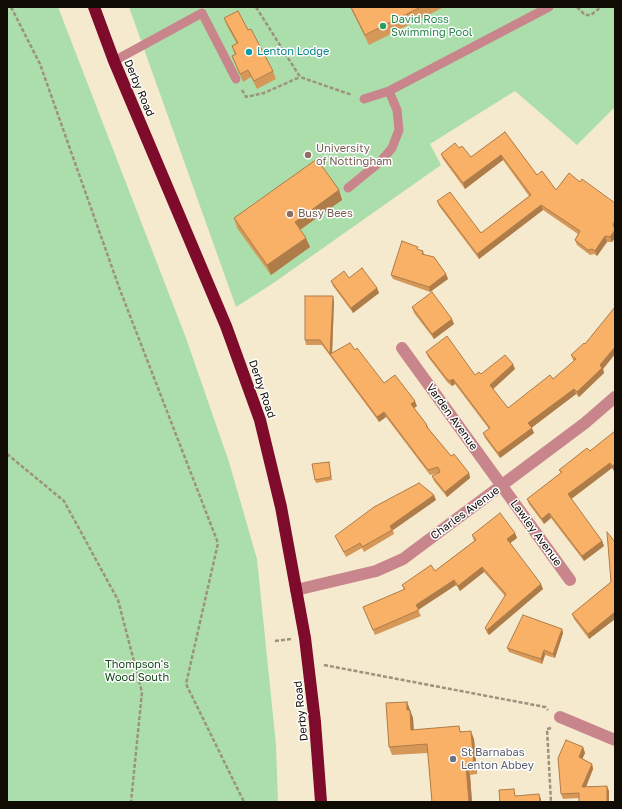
<!DOCTYPE html>
<style>
body{margin:0}
#map{position:relative;width:622px;height:809px;overflow:hidden;background:#f6eace;font-family:"Golos Text",sans-serif}
canvas{display:block}
.frame{position:absolute;inset:0;border:8px solid #100c04;pointer-events:none}
</style>
<div id="map">
<canvas width="622" height="809"></canvas>
<div class="frame"></div>
</div>
<script>
const ctx = document.querySelector('canvas').getContext('2d');
ctx.lineJoin = 'round';
function paint(path, color) { ctx.fillStyle = color; ctx.fill(path, 'evenodd'); }
const poly = rows => new Path2D(rows.map(r => 'M' + r).join(''));
function strokePath(path, color, width, dash) { ctx.strokeStyle = color; ctx.lineWidth = width; ctx.lineCap = dash ? 'butt' : 'round'; ctx.setLineDash(dash || []); ctx.stroke(path); }
function drawText(font, color, halo, rows, align = 'center') {
  ctx.font = font + ' "Golos Text",sans-serif'; ctx.lineWidth = 3; ctx.setLineDash([]); ctx.textBaseline = 'middle'; ctx.strokeStyle = halo; ctx.fillStyle = color; for (const [text, x, y, turn = 0] of rows) {
    ctx.save(); ctx.translate(x, y); ctx.rotate((+turn || 0) * Math.PI / 180); ctx.textAlign = isNaN(turn) ? turn : align; if (halo) ctx.strokeText(text, 0, 0); ctx.fillText(text, 0, 0); ctx.restore();
  }
}
const green = poly([
 [7,7,58,7,186,338,229,462,257,559,276,745,278,802,7,802],
 [129,7,615,7,615,107,577,145,515,91,430,144,441,165,272,284,236,307]
]);
const path = poly([
 [11,7,40,64,120,290,218,543,186,684,244,802],
 [256,7,300,77,352,95],
 [577,7,585,15,591,15,601,7],
 [242,90,246,97,264,93,300,77],
 [7,454,64,501,118,600,142,692,131,802],
 [275,641,291,639],
 [324,665,545,707,548,710],
 [551,728,547,729,551,802]
]);
const lane = poly([
 [114,61,202,13,236,79],
 [364,99,389,91,549,7],
 [348,188,381,161,392,148,399,130,397,110,389,91]
]);
const street = poly([
 [402,348,570,580],
 [296,590,376,571,403,559,585,423,615,397],
 [560,717,615,740]
]);
const highway = poly([
 [94,7,114,61,226,326,260,420,281,507,305,638,315,722,321,802]
]);
const wall = poly([
 [350,7,444,7,369,45],
 [224,18,248,30,273,71,276,79,257,89,251,77,243,82,232,56,235,55,232,46,237,44,227,26],
 [505,132,537,175,556,190,615,230,615,238,612,242,607,242,597,256,594,254,590,255,577,245,575,240,578,234,543,210,479,259,439,206,437,201,481,233,529,196,503,160,465,189,443,159,441,154,459,148,471,157],
 [339,190,342,200,300,230,310,247,271,275,237,228,234,218],
 [419,250,423,251,424,254,446,274,448,279,430,292,393,279,391,275],
 [349,278,377,288,379,293,353,313,333,286,331,281],
 [334,301,332,353,355,350,384,383,417,406,414,408,427,425,429,429,451,456,469,473,470,478,447,497,434,481,432,476,438,473,430,475,386,417,379,422,322,345,306,345,305,340],
 [412,307,454,324,434,339,414,313],
 [615,307,615,354,603,369,604,373,579,397,576,394,531,428,534,433,500,458,485,438,483,433,489,429,455,384,452,386,448,383,428,357,426,352,475,375,515,369,493,389,508,408,553,379,574,361,573,360,571,355,585,344],
 [615,431,614,471,612,468,571,499,602,541,604,546,584,561,551,518,544,524,529,504,527,499,561,473,559,470,590,451],
 [329,462,332,480,316,483,315,480],
 [436,500,393,530,394,534,364,552,362,548,346,557,337,540,335,536],
 [515,533,517,538,510,543,543,589,489,635,487,633,485,628,505,596,484,572,460,591,456,585,418,610,421,616,375,635,363,607,404,590,402,585,435,571,474,541,472,535],
 [611,582,615,619,589,639,574,619,572,614],
 [562,629,563,633,555,658,545,655,542,664,509,652,507,648],
 [407,702,413,718,414,730,461,731,474,739,477,774,470,775,472,802,432,802,428,753,392,755,389,747],
 [583,747,585,753,582,759,592,764,593,769,586,787,609,791,609,802,579,802,579,798,563,799,561,794]
]);
const shadedWall = poly([
 [501,155,503,160,465,189,463,183],
 [339,190,342,200,298,231,295,222],
 [541,205,543,210,479,259,477,254],
 [615,221,615,230,613,224],
 [615,230,615,238,612,242,610,237],
 [605,236,607,242,597,256,595,251],
 [306,238,310,247,271,275,267,265],
 [446,274,448,279,430,292,429,287],
 [377,288,379,293,353,313,351,308],
 [333,296,334,301,332,356,330,354],
 [452,319,454,324,434,339,432,334],
 [615,347,615,354,603,369,604,373,579,397,577,392],
 [513,364,515,369,492,390,490,385],
 [453,379,455,384,452,386,450,381],
 [574,389,576,394,530,429,528,423],
 [415,401,417,406,413,409,411,404],
 [384,412,386,417,379,422,377,417],
 [532,428,534,433,500,458,498,453],
 [610,463,612,468,570,500,568,494],
 [615,464,615,470,614,471,612,466],
 [469,473,470,478,447,497,445,492],
 [434,495,436,500,393,530,390,526],
 [549,513,551,518,544,524,542,519],
 [515,533,517,538,509,544,507,539],
 [602,541,604,546,584,561,582,556],
 [482,567,484,572,460,591,458,586],
 [454,580,456,585,418,610,416,605],
 [541,584,543,589,489,635,487,630],
 [615,612,615,619,589,639,588,634],
 [562,629,563,633,555,658,553,654],
 [544,650,545,655,542,664,541,659],
 [407,702,413,718,414,739,411,730,407,710],
 [471,731,474,739,477,774,474,766],
 [583,747,585,753,581,762,579,757],
 [592,764,593,769,584,792,582,787],
 [466,766,470,775,472,802,469,802],
 [607,786,609,791,609,802,607,802],
 [539,794,541,799,541,802,540,802]
]);
const building = poly([
 [351,7,421,7,365,35,351,7],
 [238,11,248,30,251,29,273,71,254,81,248,70,240,74,232,56,236,54,232,46,238,43,224,18,238,11],
 [505,132,537,175,542,171,556,190,569,173,580,182,582,179,615,203,615,221,613,224,615,230,610,237,605,236,595,251,592,249,588,250,575,240,580,231,541,205,477,254,437,201,450,192,481,233,531,195,501,155,463,183,441,154,455,143,459,148,462,146,471,157,505,132],
 [317,159,339,190,295,222,306,238,267,265,234,218,317,159],
 [402,241,418,247,417,249,423,251,422,254,434,257,446,274,429,287,391,275,402,241],
 [362,268,377,288,351,308,331,281,344,271,349,278,362,268],
 [432,292,452,319,432,334,412,307,432,292],
 [305,296,333,296,330,354,320,340,305,340,305,296],
 [615,307,615,347,600,365,602,368,577,392,574,389,528,423,532,428,498,453,483,433,490,428,453,379,450,381,446,378,426,352,447,336,475,375,479,372,481,374,505,355,513,364,490,385,508,408,550,375,553,379,576,359,571,355,584,343,585,344,615,307],
 [350,343,355,350,357,348,384,383,395,375,415,401,411,404,427,425,426,426,451,456,454,454,469,473,445,492,432,476,440,472,438,467,428,470,384,412,377,417,330,354,350,343],
 [615,431,615,464,612,466,610,463,568,494,602,541,582,556,549,513,542,519,527,499,562,472,559,470,587,448,590,451,615,431],
 [329,462,331,477,315,480,312,464,329,462],
 [419,483,434,495,390,526,392,530,362,547,360,543,344,552,335,536,374,507,419,483],
 [500,513,515,533,507,539,541,584,487,630,485,628,506,594,482,567,458,586,454,580,416,605,419,610,373,630,363,607,405,589,402,585,431,565,435,571,476,540,472,535,500,513],
 [607,532,615,542,615,612,588,634,572,614,611,582,607,532],
 [523,615,562,629,553,654,544,650,541,659,507,648,523,615],
 [407,702,407,710,410,710,411,730,459,726,460,732,471,731,474,766,466,766,469,802,432,802,427,744,389,747,386,703,407,702],
 [566,740,583,747,579,757,592,764,582,787,607,786,607,802,579,802,579,793,561,794,558,758,566,740],
 [514,789,515,796,539,794,540,802,500,802,499,790,514,789]
]);
const markers = [
 [383,26,4,"#2e9e5b"],
 [249,52,4,"#0f9aa8"],
 [308,155,4,"#8d6e63"],
 [290,214,4,"#8d6e63"],
 [453,759,4,"#6b7280"]
];
const leisureNames = [
 ["David Ross",391,20],
 ["Swimming Pool",391,33]
];
const cultureNames = [
 ["Lenton Lodge",257,52]
];
const streetNames = [
 ["Derby Road",139,88,67],
 ["Derby Road",262,389,71],
 ["Varden Avenue",452,417,54],
 ["Charles Avenue",465,513,-36],
 ["Lawley Avenue",536,533,54],
 ["Derby Road",301,711,-96]
];
const educationNames = [
 ["University",316,149],
 ["of Nottingham",316,162],
 ["Busy Bees",298,214]
];
const parkNames = [
 ["Thompson's",137,665],
 ["Wood South",137,678]
];
const worshipNames = [
 ["St Barnabas",461,753],
 ["Lenton Abbey",461,766]
];
paint(green, '#acdeac');
strokePath(path, '#9c937f', 2.5, [4, 2]);
strokePath(lane, '#c8868c', 9);
strokePath(street, '#c8868c', 12);
strokePath(highway, '#7e0a2c', 12);
paint(wall, '#d69859');
paint(shadedWall, '#ae7c49');
paint(building, '#f9b168');
strokePath(building, '#ae7c49', 1);
for (const [x, y, r, color] of markers) { const dot = new Path2D(); dot.arc(x, y, r, 0, 2 * Math.PI); ctx.fillStyle = color; ctx.fill(dot); strokePath(dot, '#fff', 1.5); }
drawText('11px', '#27864d', '#fff', leisureNames, 'left');
drawText('11px', '#0d838f', '#fff', cultureNames, 'left');
drawText('11px', '#100c04', '#fff', streetNames);
drawText('11px', '#785e54', '#fff', educationNames, 'left');
drawText('11px', '#17491b', '#fff', parkNames);
drawText('11px', '#5b616d', '#fff', worshipNames, 'left');
</script>
